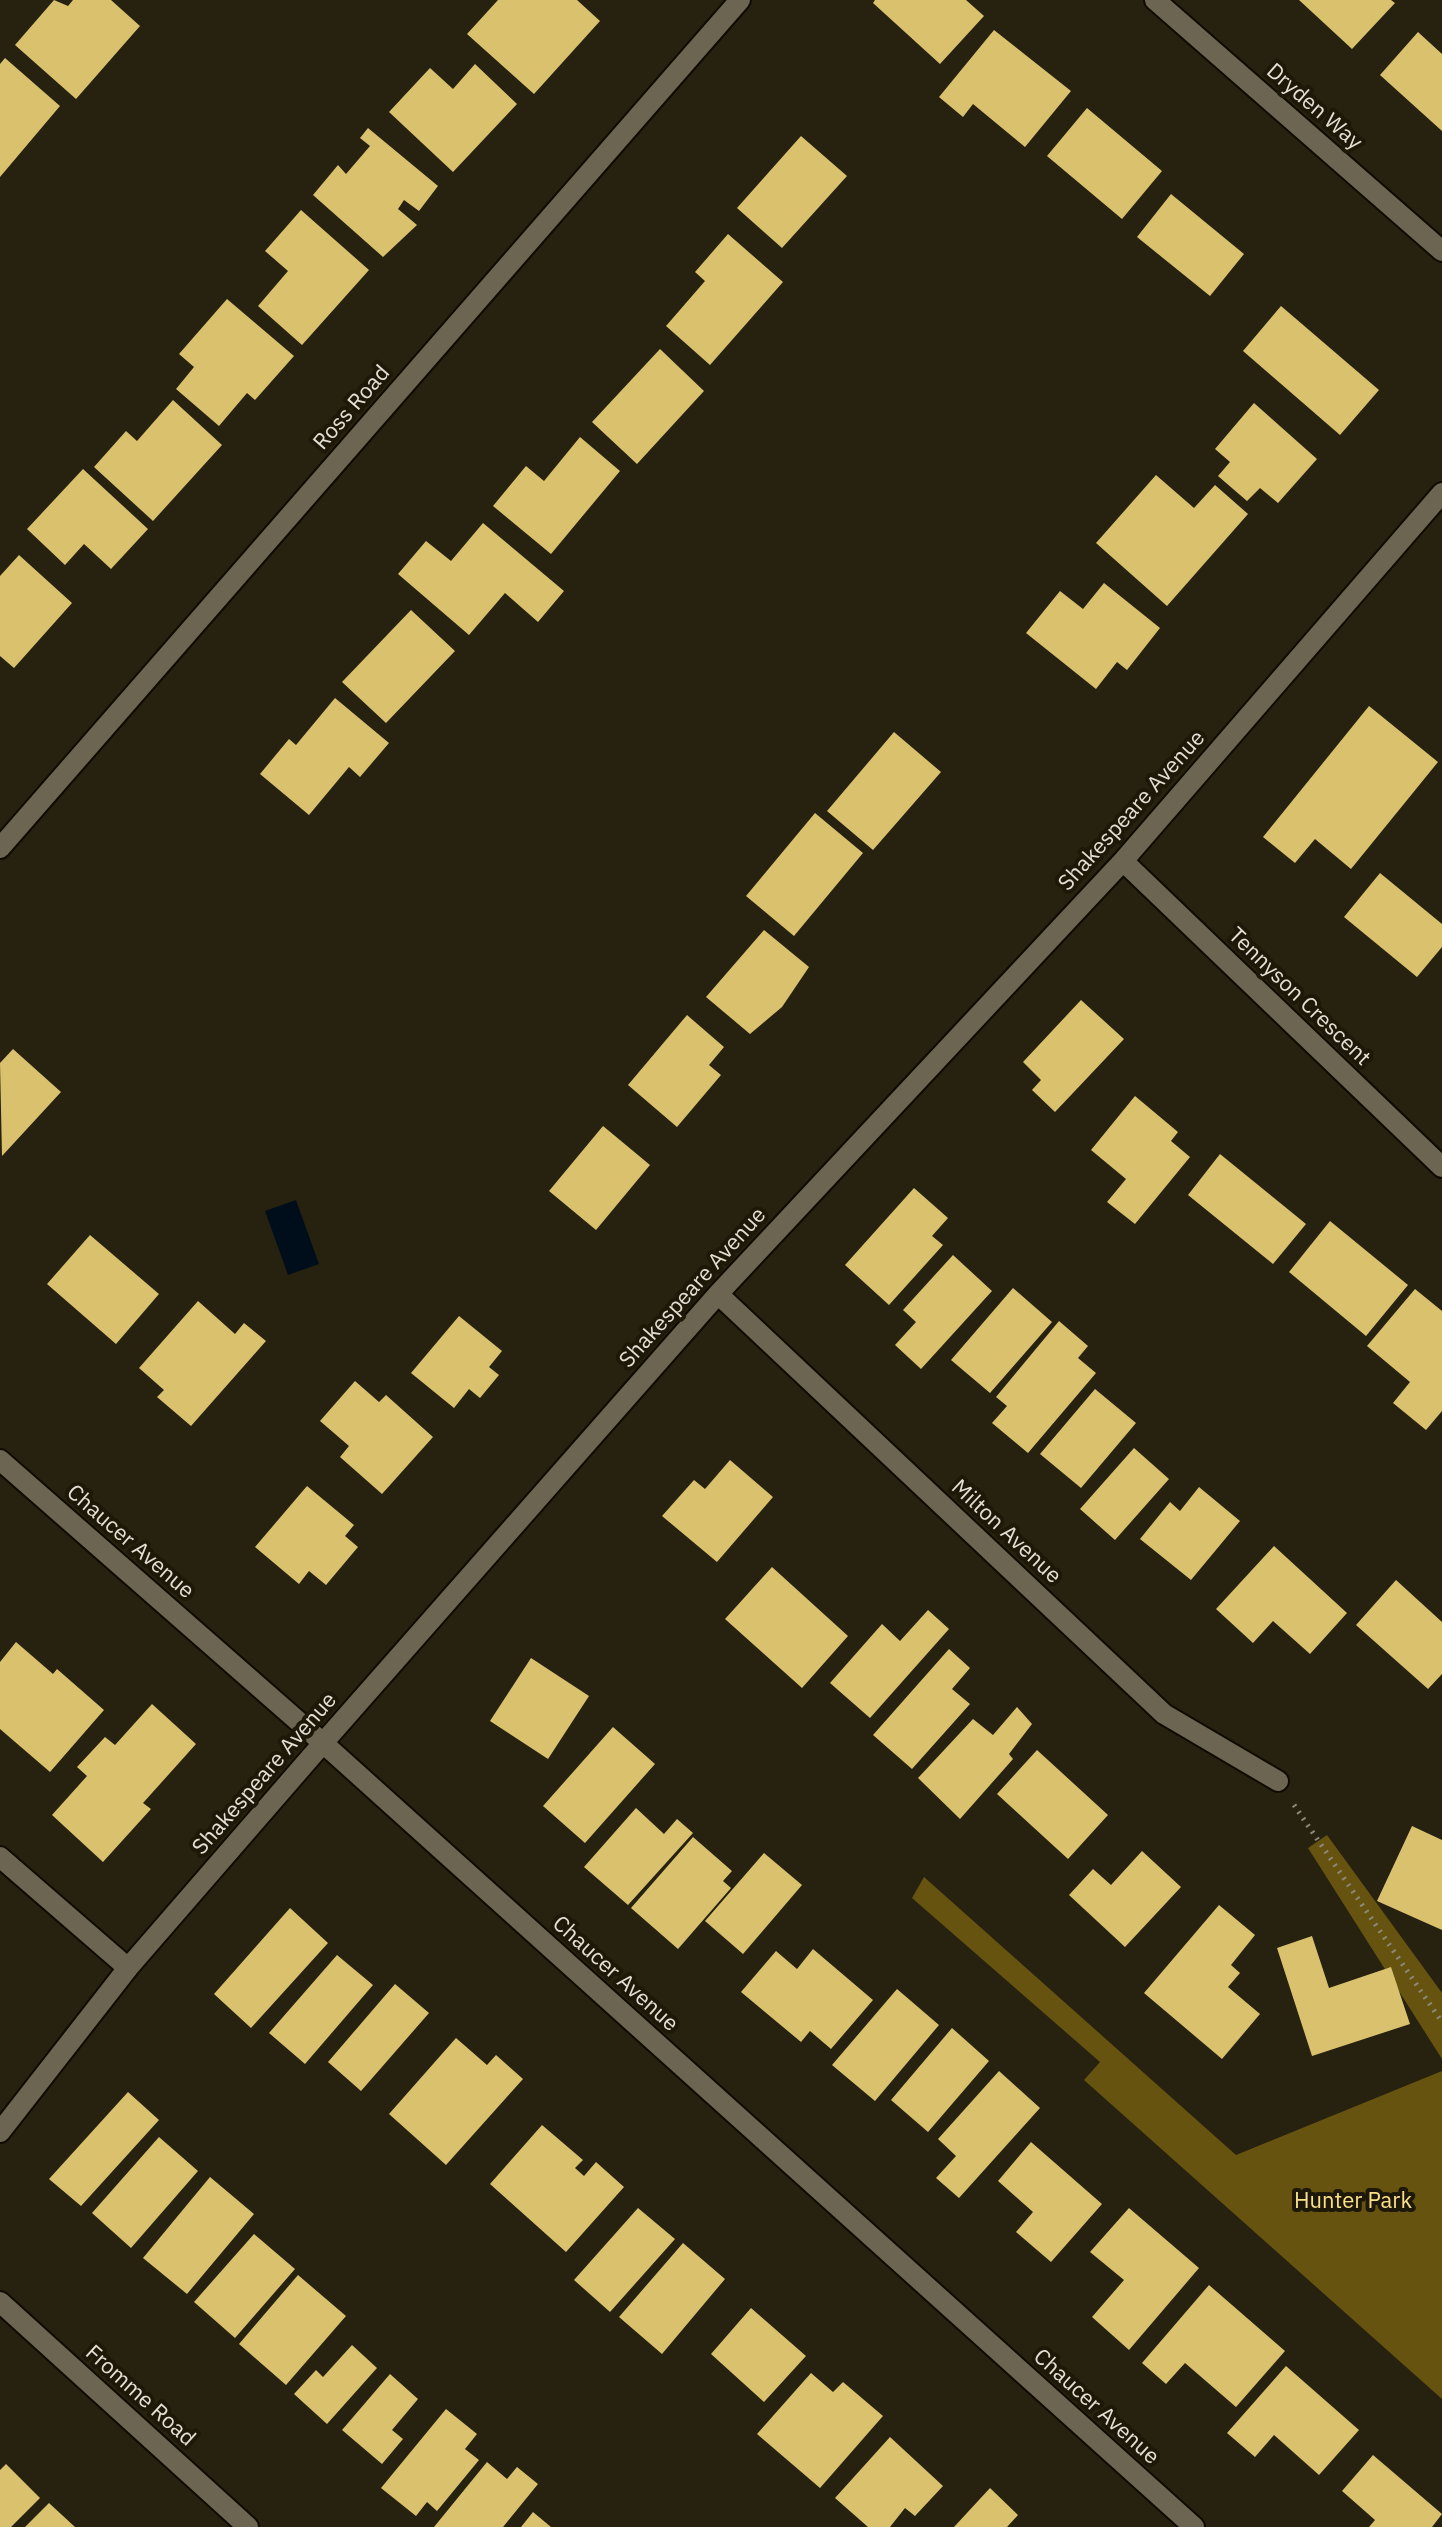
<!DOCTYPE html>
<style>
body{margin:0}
canvas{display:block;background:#272110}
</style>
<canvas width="1442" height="2527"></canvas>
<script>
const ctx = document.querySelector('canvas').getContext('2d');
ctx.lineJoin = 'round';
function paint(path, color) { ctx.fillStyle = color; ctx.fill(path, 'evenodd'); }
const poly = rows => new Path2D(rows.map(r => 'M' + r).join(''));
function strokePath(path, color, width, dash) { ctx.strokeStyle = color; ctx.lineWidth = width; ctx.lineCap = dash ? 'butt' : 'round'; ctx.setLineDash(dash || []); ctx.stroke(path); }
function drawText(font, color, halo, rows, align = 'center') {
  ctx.font = font + ' "IBM Plex Sans",sans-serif'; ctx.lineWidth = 8; ctx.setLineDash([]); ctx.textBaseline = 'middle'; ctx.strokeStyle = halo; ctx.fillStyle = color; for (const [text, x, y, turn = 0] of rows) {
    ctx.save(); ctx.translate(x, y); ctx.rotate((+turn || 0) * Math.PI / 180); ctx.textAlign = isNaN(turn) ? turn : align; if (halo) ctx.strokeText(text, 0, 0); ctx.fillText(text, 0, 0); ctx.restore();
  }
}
const forest = poly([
 [1327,1835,1442,1993,1442,2059,1308,1848],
 [924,1877,1236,2155,1442,2071,1442,2399,1084,2080,1100,2062,912,1898]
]);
const water = poly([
 [296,1200,319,1264,288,1275,265,1211]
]);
const building = poly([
 [54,0,68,6,73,0,111,0,140,26,76,99,15,45],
 [498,0,577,0,600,21,534,94,467,34],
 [875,0,966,0,984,16,940,64,873,3],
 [1299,0,1391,0,1395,3,1352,49],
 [994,30,1071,91,1025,147,973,104,963,117,939,97],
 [1418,32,1442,54,1442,131,1380,75],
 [5,58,60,106,0,177,0,64],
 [475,64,517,104,453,172,389,112,430,68,453,89],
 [1087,108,1162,171,1122,219,1047,156],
 [368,128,438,186,419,211,404,200,398,209,417,225,383,257,313,195,338,165,346,174,370,146,360,138],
 [801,136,847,176,782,248,737,208],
 [1171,194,1244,254,1210,296,1137,237],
 [301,210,369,270,302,345,258,306,288,271,265,251],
 [728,234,783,282,710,365,666,326,705,281,695,272],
 [227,299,294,356,255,400,247,393,219,426,176,389,194,367,179,354],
 [1281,306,1379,390,1340,435,1243,351],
 [660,349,704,391,637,464,592,422],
 [173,400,222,445,153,521,94,467,126,431,137,441],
 [1254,403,1317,459,1278,503,1260,488,1247,501,1218,476,1230,462,1215,449],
 [580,437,620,471,551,554,493,506,526,466,544,481],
 [83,469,148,529,111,569,84,544,65,565,27,529],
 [1156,475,1194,508,1215,485,1248,514,1167,606,1096,543],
 [483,523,564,591,538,622,505,593,469,635,398,574,426,541,451,561],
 [19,555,72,603,14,668,0,656,0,576],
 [1104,583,1160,628,1127,670,1117,662,1096,689,1026,633,1060,591,1083,609],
 [411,610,455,651,386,723,342,682],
 [335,698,389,743,360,777,349,767,309,815,260,774,289,739,296,745],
 [1369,706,1438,762,1351,869,1315,839,1295,863,1263,837],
 [894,732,941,772,873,850,827,811],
 [815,813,863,853,794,936,746,896],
 [1380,873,1442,924,1442,947,1417,977,1344,917],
 [764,930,809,967,782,1007,750,1034,706,997],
 [1081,1000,1124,1039,1055,1112,1032,1090,1041,1080,1023,1062],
 [687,1015,724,1047,709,1065,721,1075,677,1127,628,1085],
 [13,1049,61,1092,2,1156,0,1063],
 [1135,1096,1178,1132,1171,1141,1190,1157,1135,1224,1107,1202,1126,1179,1091,1150],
 [603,1126,650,1165,596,1230,549,1191],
 [1220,1154,1306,1224,1273,1264,1188,1195],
 [914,1188,948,1218,932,1236,943,1245,889,1305,845,1265],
 [1330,1221,1408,1285,1366,1336,1289,1272],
 [90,1235,159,1294,116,1344,47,1284],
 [953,1255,992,1291,921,1369,895,1345,916,1322,903,1310],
 [1013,1288,1052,1322,990,1393,951,1360],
 [1415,1289,1442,1311,1442,1411,1426,1430,1393,1403,1410,1382,1367,1346],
 [198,1301,235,1334,244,1323,266,1341,191,1426,157,1397,164,1390,139,1368],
 [459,1316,502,1351,489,1367,499,1375,480,1398,469,1389,454,1408,411,1373],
 [1059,1321,1088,1346,1078,1358,1096,1373,1028,1453,992,1423,1007,1406,996,1397],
 [355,1381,379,1402,386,1395,433,1437,382,1494,340,1457,349,1446,320,1421],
 [1095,1389,1136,1423,1081,1488,1040,1454],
 [1134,1448,1169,1479,1115,1540,1080,1509],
 [730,1460,773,1497,717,1562,662,1516,694,1480,705,1489],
 [307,1486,354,1525,345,1536,358,1547,326,1585,309,1571,299,1584,255,1547],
 [1199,1487,1240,1521,1191,1580,1140,1539,1170,1502,1180,1511],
 [1274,1546,1347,1613,1310,1654,1273,1621,1253,1643,1216,1609],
 [772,1567,848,1636,802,1688,725,1619],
 [1396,1580,1442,1622,1442,1674,1428,1689,1356,1625],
 [928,1610,949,1629,870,1718,830,1683,882,1624,900,1641],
 [16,1642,53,1674,57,1669,104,1710,50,1772,0,1729,0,1662],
 [949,1649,970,1668,952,1689,970,1704,912,1769,873,1735],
 [531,1658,589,1696,548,1759,490,1721],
 [152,1704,196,1744,143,1803,151,1809,103,1862,52,1815,87,1776,77,1767,105,1737,115,1745],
 [1017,1707,1032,1724,1009,1754,1013,1759,960,1819,918,1778,973,1719,993,1735],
 [613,1727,655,1764,585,1843,543,1806],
 [1037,1750,1108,1815,1068,1859,997,1794],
 [636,1808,664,1834,677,1819,693,1833,628,1905,584,1867],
 [1412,1826,1442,1840,1442,1930,1377,1901],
 [693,1837,732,1871,723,1881,731,1888,678,1949,631,1908],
 [1142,1851,1181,1887,1125,1947,1069,1895,1093,1869,1111,1885],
 [764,1853,802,1885,743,1954,705,1921],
 [1219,1905,1255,1935,1231,1965,1240,1973,1228,1987,1260,2014,1222,2059,1144,1993],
 [290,1908,328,1943,251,2028,214,1994],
 [1312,1936,1329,1988,1391,1967,1410,2024,1312,2056,1277,1948],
 [813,1949,873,2000,831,2049,810,2031,801,2042,741,1992,776,1951,797,1969],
 [337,1955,373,1985,305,2064,269,2033],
 [395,1984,429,2013,361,2091,328,2062],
 [897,1989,939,2025,875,2101,832,2065],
 [952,2028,989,2061,928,2132,891,2100],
 [456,2038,487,2065,496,2055,523,2079,446,2165,389,2114],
 [999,2071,1040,2108,959,2198,936,2178,956,2156,938,2139],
 [128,2092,159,2120,81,2206,49,2179],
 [542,2125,583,2160,575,2168,584,2176,596,2162,624,2187,566,2252,490,2184],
 [159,2137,198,2171,131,2248,92,2213],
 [1031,2142,1102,2204,1051,2262,1016,2232,1033,2212,998,2181],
 [210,2177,254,2214,187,2294,143,2258],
 [638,2208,675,2239,610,2312,574,2280],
 [1129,2208,1199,2268,1129,2350,1092,2317,1124,2280,1090,2252],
 [254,2234,295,2269,235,2338,194,2302],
 [683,2243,725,2279,662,2354,619,2317],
 [298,2275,346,2316,286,2385,239,2344],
 [1209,2285,1285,2351,1236,2407,1185,2363,1166,2384,1142,2363],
 [751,2308,806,2356,764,2402,711,2354],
 [352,2345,377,2368,327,2424,294,2394,316,2370,323,2377],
 [1286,2366,1359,2430,1319,2475,1274,2435,1255,2457,1227,2433],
 [811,2373,833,2392,843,2382,883,2416,820,2488,757,2434],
 [390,2374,418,2399,392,2430,403,2439,382,2464,342,2430],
 [446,2409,477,2434,465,2449,479,2460,437,2511,427,2502,416,2516,381,2488],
 [890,2437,943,2486,915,2516,905,2508,890,2527,868,2527,835,2498],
 [1373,2455,1442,2514,1432,2527,1369,2527,1375,2520,1342,2491],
 [487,2462,507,2479,517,2467,538,2484,503,2527,434,2527],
 [6,2464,40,2498,11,2527,0,2527,0,2470],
 [990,2488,1018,2515,1007,2527,954,2527],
 [49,2503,75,2527,25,2527],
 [533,2512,551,2527,521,2527]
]);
const path = poly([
 [1294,1805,1442,2022]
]);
const lane = poly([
 [0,1857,128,1968]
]);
const street = poly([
 [1155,0,1442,251],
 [0,848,740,0],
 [1123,861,1442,1167],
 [718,1294,1164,1714,1278,1781],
 [0,1460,323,1743,1194,2527],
 [0,2132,128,1968,323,1743,718,1294,1123,861,1442,493],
 [0,2302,248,2527]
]);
const streetNames = [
 ["Dryden Way",1314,107,41],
 ["Ross Road",352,408,-49],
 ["Shakespeare Avenue",1132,811,-48],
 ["Tennyson Crescent",1299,997,44],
 ["Shakespeare Avenue",693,1288,-48],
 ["Milton Avenue",1006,1532,43],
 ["Chaucer Avenue",130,1542,41],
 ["Shakespeare Avenue",265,1774,-49],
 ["Chaucer Avenue",615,1974,42],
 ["Fromme Road",140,2396,42],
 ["Chaucer Avenue",1096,2407,42]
];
const parkNames = [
 ["Hunter Park",1353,2202]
];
paint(forest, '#65530f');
paint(water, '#000e1c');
paint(building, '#d9c16e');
strokePath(lane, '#100b00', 24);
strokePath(street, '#100b00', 24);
strokePath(path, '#8c8779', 5, [2, 6]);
strokePath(lane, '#6b6552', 20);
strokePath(street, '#6b6552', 20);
drawText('22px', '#e4e0d5', '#1d1807', streetNames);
drawText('22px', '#fae08a', '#1d1807', parkNames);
</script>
